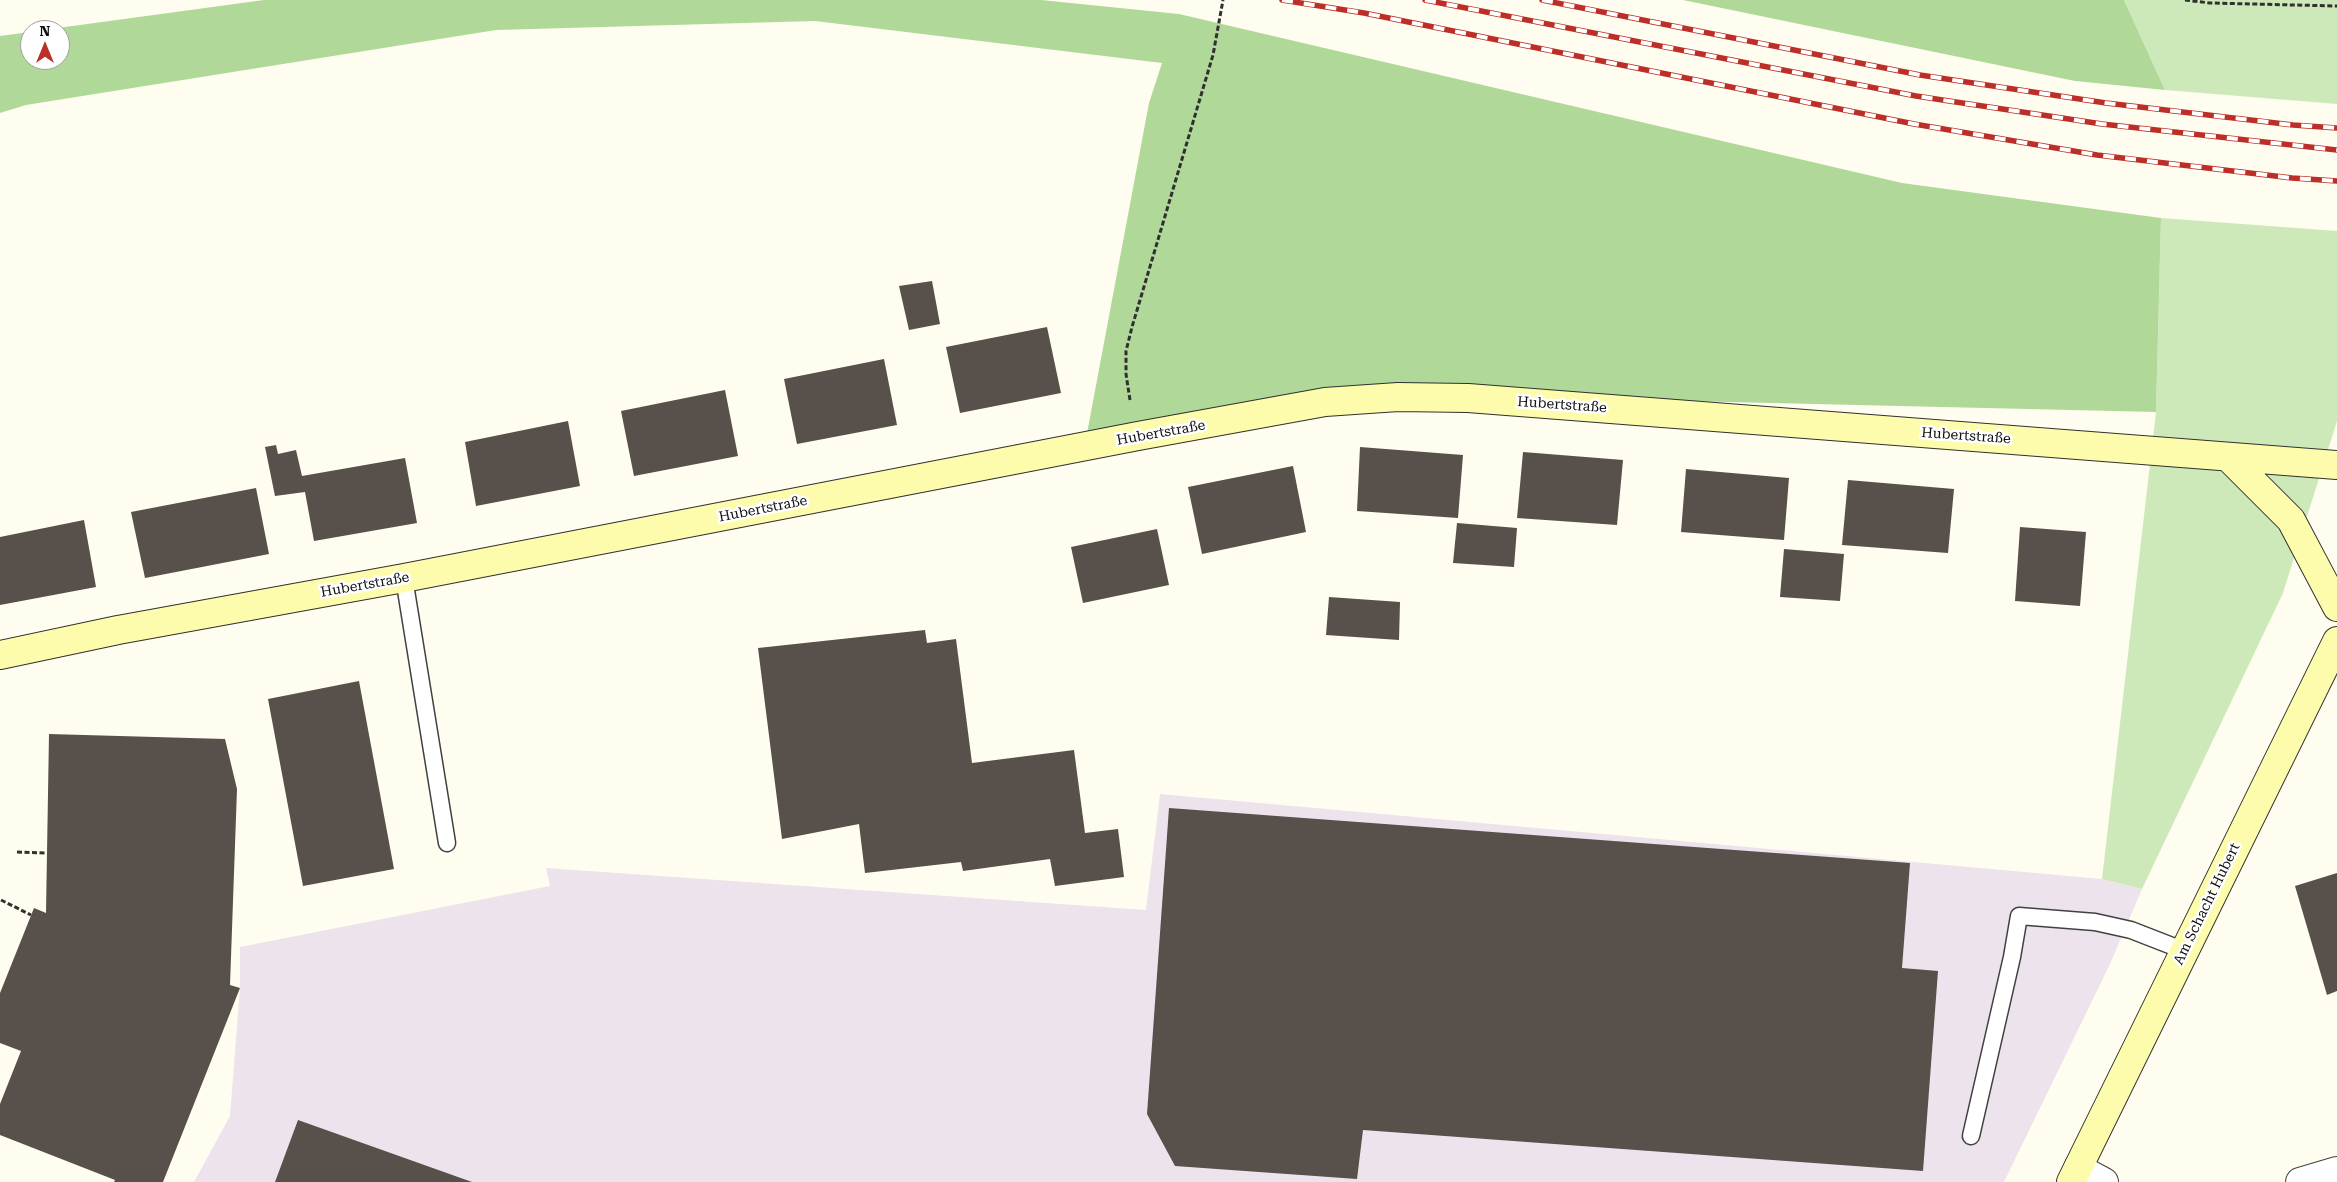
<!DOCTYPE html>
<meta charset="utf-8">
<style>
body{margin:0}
#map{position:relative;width:2337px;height:1182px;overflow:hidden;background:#fffdef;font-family:"Roboto Serif",serif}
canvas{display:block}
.north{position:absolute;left:20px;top:20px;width:50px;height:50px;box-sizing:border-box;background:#fff;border:1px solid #9f9f9f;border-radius:50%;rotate:0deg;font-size:14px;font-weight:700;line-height:20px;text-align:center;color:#0e0e0e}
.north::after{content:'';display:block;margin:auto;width:18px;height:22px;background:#bc2e28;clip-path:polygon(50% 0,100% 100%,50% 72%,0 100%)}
</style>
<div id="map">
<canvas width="2337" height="1182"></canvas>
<div class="north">N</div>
</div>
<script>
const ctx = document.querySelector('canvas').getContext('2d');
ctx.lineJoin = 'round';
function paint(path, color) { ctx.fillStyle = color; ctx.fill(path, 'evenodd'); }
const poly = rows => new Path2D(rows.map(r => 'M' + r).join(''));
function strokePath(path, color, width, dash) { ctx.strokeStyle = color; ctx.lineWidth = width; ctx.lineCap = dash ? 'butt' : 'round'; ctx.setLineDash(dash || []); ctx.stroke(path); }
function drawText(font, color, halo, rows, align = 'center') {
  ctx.font = font + ' "Roboto Serif",serif'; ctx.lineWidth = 5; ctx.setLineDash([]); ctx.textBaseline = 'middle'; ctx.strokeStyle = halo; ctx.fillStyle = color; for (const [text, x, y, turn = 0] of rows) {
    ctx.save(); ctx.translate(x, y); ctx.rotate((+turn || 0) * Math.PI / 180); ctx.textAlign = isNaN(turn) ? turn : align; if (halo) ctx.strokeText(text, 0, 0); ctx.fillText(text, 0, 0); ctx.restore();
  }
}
const industrial = poly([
 [1160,794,2102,879,2142,889,2110,964,2004,1182,194,1182,230,1116,240,988,240,947,550,886,546,868,1146,910]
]);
const green = poly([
 [2124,0,2337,0,2337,104,2165,90],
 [2161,218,2337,231,2337,421,2283,593,2142,889,2102,879,2156,412]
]);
const forest = poly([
 [264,0,1041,0,1179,14,1902,183,2161,218,2156,412,1473,396,1085,444,1149,103,1162,63,815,21,496,30,26,105,0,113,0,36,30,32,30,60,60,60,60,30,43,30],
 [1683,0,2124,0,2165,90,2075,81]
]);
const building = poly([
 [932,281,940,324,909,330,899,286],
 [1047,327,1061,393,960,413,946,347],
 [884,359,897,425,797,444,784,379],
 [725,390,738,456,634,476,621,411],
 [568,421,580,486,476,506,465,442],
 [276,445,278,454,296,450,302,476,405,458,417,523,314,541,305,492,275,496,265,447],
 [1360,447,1463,455,1458,518,1357,511],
 [1523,452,1623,460,1617,525,1517,518],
 [1293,466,1306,532,1202,554,1188,487],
 [1686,469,1789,478,1784,540,1681,532],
 [1848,480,1954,489,1948,553,1842,545],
 [256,488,269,554,145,578,131,512],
 [84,520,96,587,0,605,0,537],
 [1457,523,1517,528,1514,567,1453,563],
 [2020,527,2086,532,2080,606,2015,601],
 [1157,529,1169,585,1083,603,1071,547],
 [1784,549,1844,554,1840,601,1780,597],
 [1329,597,1400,602,1399,640,1326,635],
 [925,630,927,643,956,639,972,763,1074,750,1085,833,1118,829,1124,877,1055,886,1050,859,963,871,961,862,865,873,859,824,782,839,758,648],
 [359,681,394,869,303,886,268,699],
 [49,734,225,739,237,789,230,985,240,988,163,1182,114,1182,115,1180,0,1135,0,1104,21,1051,0,1043,0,993,34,908,46,913],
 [1169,808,1910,863,1902,968,1938,971,1923,1171,1363,1130,1357,1179,1175,1166,1147,1114],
 [2337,873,2337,991,2327,995,2295,886],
 [298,1120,472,1182,275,1182]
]);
const path = poly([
 [2185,0,2210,3,2337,6],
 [1130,400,1126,374,1126,351,1132,327,1213,55,1223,0],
 [17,852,47,853],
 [1,900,31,915]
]);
const lane = poly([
 [404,578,447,843],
 [1971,1136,2012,957,2019,916,2095,922,2131,930,2185,951]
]);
const street = poly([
 [2078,1168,2104,1182],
 [2300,1182,2337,1171]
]);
const secondary = poly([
 [2228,457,2291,520,2337,607],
 [0,655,118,630,404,578,1138,436,1325,402,1398,397,1468,398,2337,465],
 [2071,1182,2337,641]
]);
const rail = poly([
 [1282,0,1364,13,1914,124,2097,155,2292,178,2337,181],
 [1425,0,1916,96,2102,124,2337,150],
 [1542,0,1920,75,2106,103,2293,125,2337,128]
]);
const streetNames = [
 ["Hubertstraße",1562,405,4],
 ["Hubertstraße",1161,433,-10],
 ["Hubertstraße",1966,436,4],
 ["Hubertstraße",763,509,-11],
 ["Hubertstraße",365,585,-10],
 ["Am Schacht Hubert",2207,904,-64]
];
paint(industrial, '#ece3ec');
paint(green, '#cee9b9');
paint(forest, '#b0d999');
paint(building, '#57504b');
strokePath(lane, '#414141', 19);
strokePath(street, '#414141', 30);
strokePath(secondary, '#303030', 30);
strokePath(path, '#303030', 3, [5, 2.5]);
strokePath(lane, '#fff', 16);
strokePath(street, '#fff', 28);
strokePath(secondary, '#fdfcac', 28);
strokePath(rail, '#bc2e28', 5.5);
strokePath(rail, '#fff', 4, [11]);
drawText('14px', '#0e0e0e', '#fff', streetNames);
</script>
